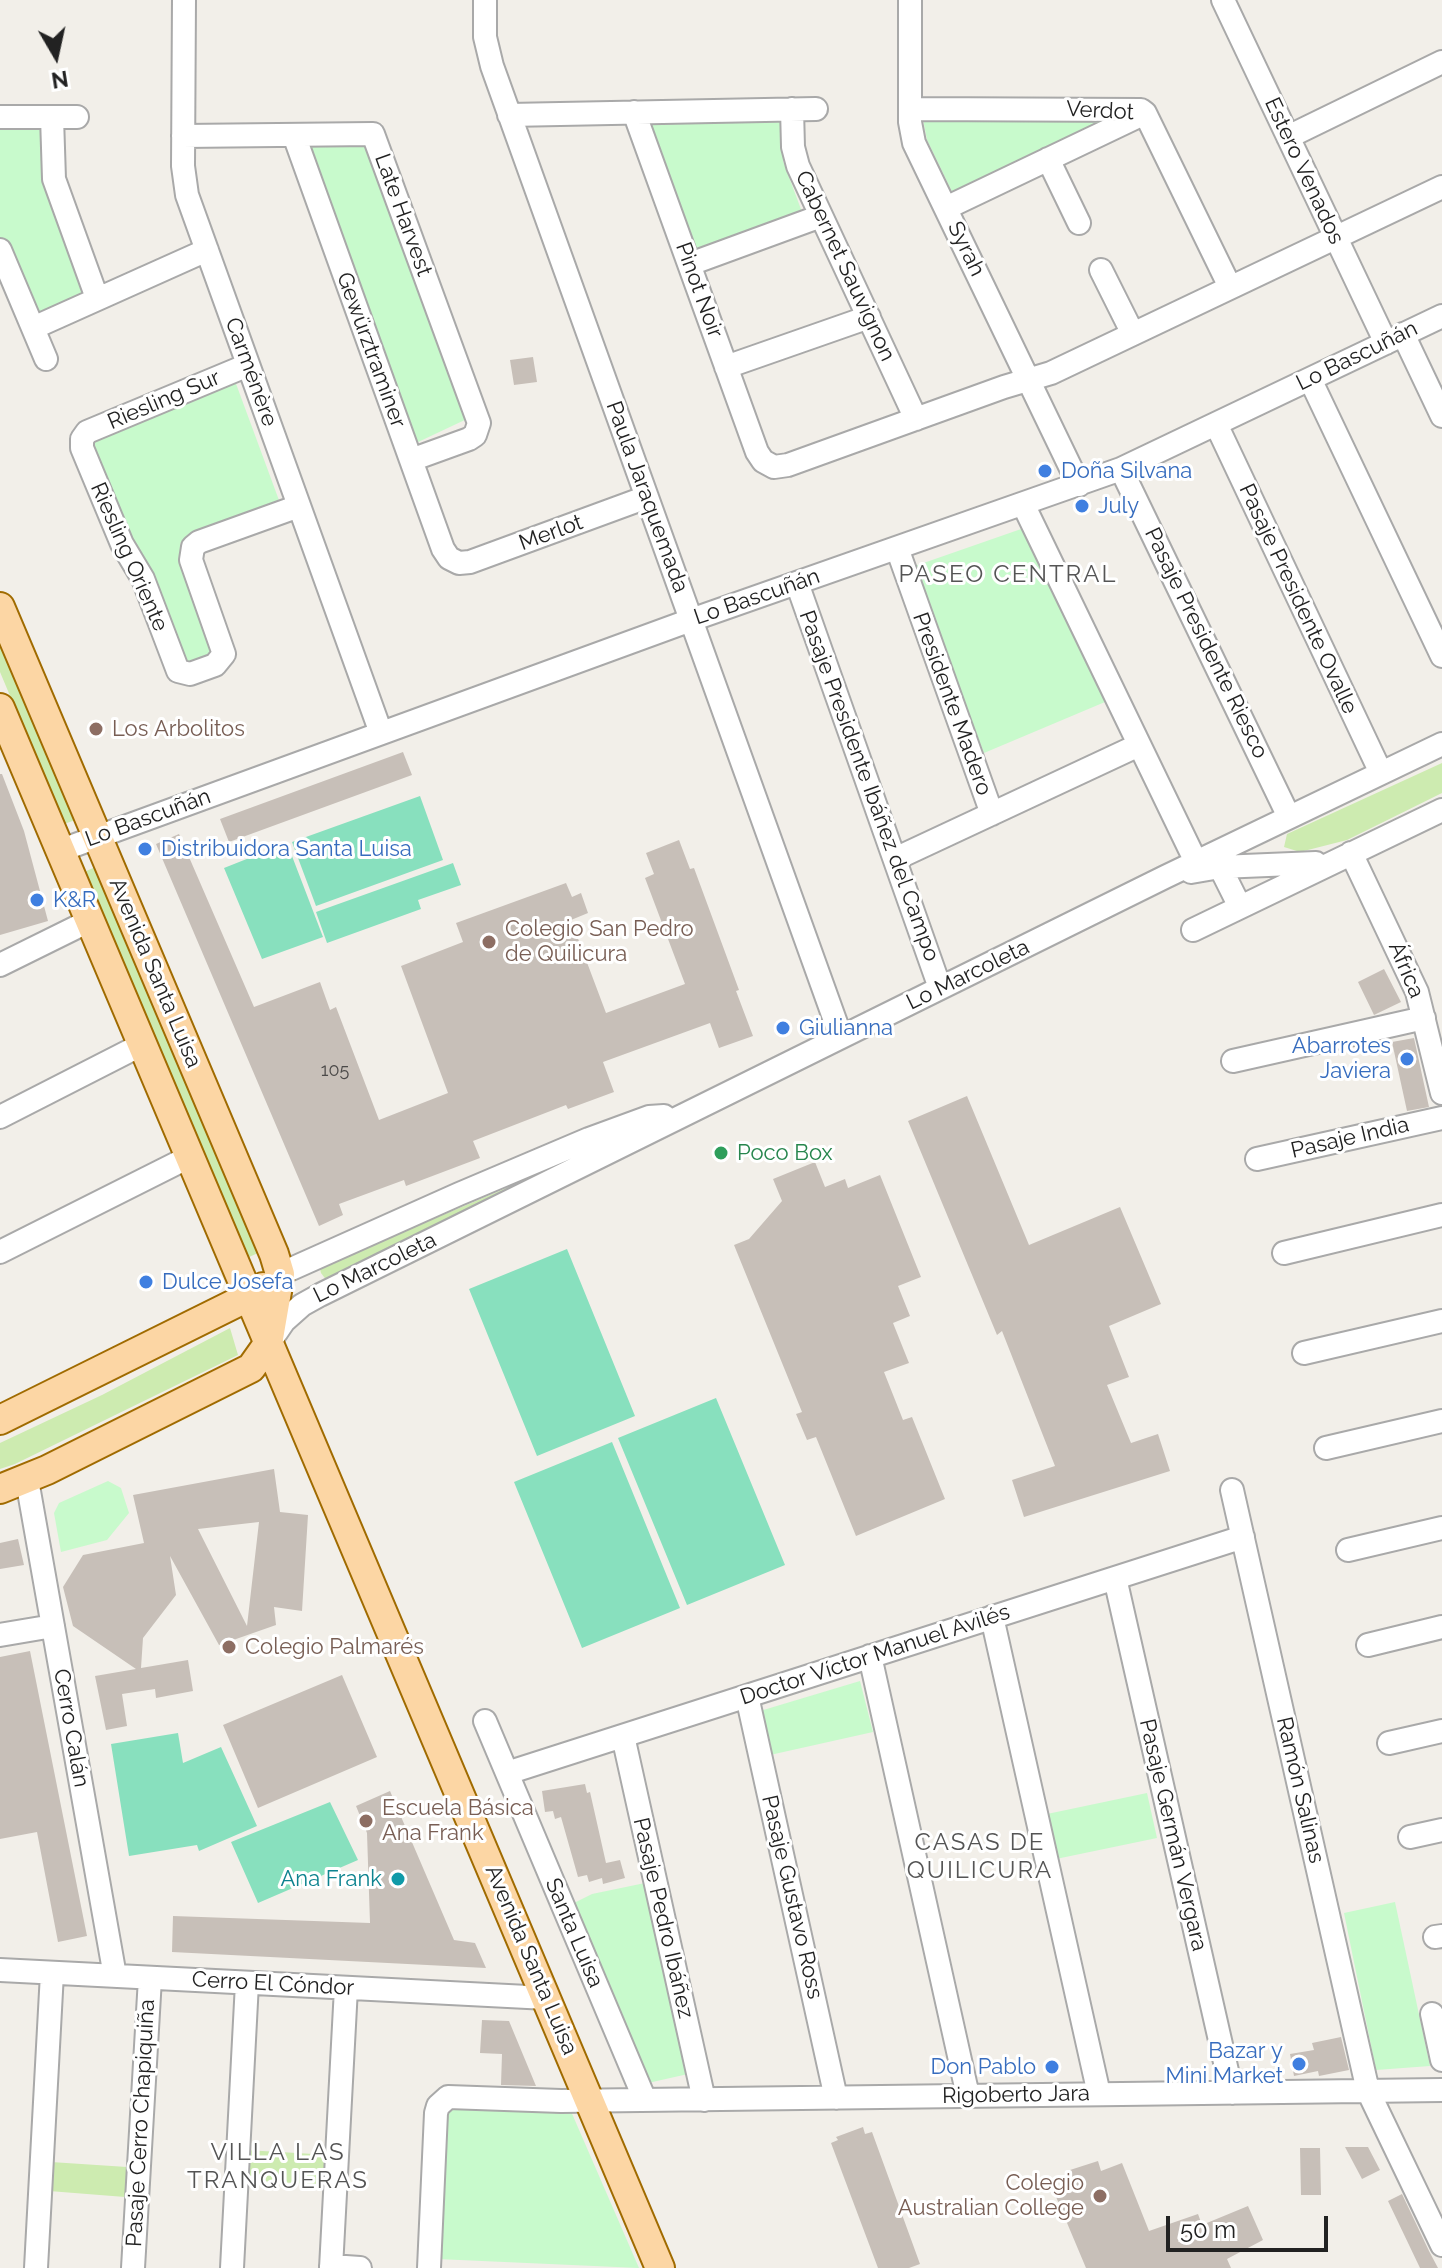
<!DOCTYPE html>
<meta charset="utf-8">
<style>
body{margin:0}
#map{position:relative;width:1442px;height:2268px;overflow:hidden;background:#f2efe9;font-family:Raleway,sans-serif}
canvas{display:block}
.north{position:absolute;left:16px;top:16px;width:80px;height:80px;-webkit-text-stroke:6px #fff;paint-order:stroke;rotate:171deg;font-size:22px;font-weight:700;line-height:32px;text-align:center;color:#222}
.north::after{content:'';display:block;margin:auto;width:28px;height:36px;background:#222;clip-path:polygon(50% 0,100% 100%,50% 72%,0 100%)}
.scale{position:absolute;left:1166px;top:2216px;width:162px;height:36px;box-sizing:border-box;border:4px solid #222;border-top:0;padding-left:10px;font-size:24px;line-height:28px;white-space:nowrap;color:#222;-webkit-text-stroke:6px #fff;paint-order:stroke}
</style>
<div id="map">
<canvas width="1442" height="2268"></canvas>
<div class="north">N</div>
<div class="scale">50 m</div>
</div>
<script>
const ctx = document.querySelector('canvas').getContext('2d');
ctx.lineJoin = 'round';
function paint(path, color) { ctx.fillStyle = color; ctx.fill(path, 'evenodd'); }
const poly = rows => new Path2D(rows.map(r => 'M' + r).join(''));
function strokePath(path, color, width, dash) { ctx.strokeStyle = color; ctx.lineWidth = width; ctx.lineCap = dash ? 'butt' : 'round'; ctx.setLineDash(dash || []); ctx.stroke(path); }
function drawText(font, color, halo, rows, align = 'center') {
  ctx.font = font + ' Raleway,sans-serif'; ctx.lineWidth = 6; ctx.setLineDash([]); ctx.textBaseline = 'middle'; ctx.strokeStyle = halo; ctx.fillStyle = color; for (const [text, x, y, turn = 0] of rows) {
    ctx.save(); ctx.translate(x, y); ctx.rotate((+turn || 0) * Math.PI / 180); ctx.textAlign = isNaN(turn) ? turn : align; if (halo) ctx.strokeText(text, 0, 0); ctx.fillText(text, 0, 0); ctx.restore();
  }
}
const grass = poly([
 [0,625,81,818,64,824,0,672],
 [1442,763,1442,793,1347,840,1300,852,1284,847,1287,834],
 [100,865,265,1250,249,1257,84,872],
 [565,1163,327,1281,321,1273,320,1269,349,1255],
 [230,1328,238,1355,15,1464,0,1469,0,1443,102,1395],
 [245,2150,331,2155,329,2185,243,2180],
 [51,2162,127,2167,125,2197,49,2191]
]);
const park = poly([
 [1119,113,955,198,927,140,922,114],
 [648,121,783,122,783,161,802,212,697,254],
 [0,122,42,124,89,294,35,317,0,237],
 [306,143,372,146,469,418,416,443],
 [235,381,280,503,279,507,180,543,219,653,188,669,88,442],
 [1024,528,1105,702,984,753,912,567],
 [108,1481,121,1488,129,1513,107,1540,61,1552,54,1513,59,1503],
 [860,1681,873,1732,770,1755,760,1711],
 [1147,1793,1157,1838,1056,1859,1047,1814],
 [645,1883,688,2074,648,2083,574,1903,592,1894],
 [1395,1902,1430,2066,1376,2070,1344,1913],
 [449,2105,570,2109,639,2268,437,2259,443,2118]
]);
const pitch = poly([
 [420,796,443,860,316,906,292,842],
 [287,843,323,937,262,959,224,868],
 [453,863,461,885,418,900,421,909,327,943,316,912],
 [567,1249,635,1416,537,1456,469,1289],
 [716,1398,785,1565,687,1605,618,1438],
 [612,1442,680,1608,582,1648,514,1482],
 [178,1733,183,1763,221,1747,257,1826,199,1851,197,1845,129,1856,111,1744],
 [330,1802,358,1860,258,1903,231,1842]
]);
const building = poly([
 [533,357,537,382,514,385,510,360],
 [403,752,412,775,229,842,220,819],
 [0,774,2,774,24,831,48,921,0,935],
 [179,834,254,1007,320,982,330,1010,336,1007,379,1120,448,1093,401,966,463,942,456,923,566,883,572,897,581,893,588,913,571,920,606,1013,685,984,645,878,654,874,646,853,679,840,690,869,694,868,739,990,736,991,753,1036,719,1048,710,1023,603,1062,614,1092,568,1109,566,1105,473,1141,480,1158,406,1186,404,1180,339,1204,343,1215,319,1226,156,844],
 [1384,969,1401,1002,1374,1015,1358,982],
 [1414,1038,1429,1107,1407,1111,1392,1042],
 [967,1096,1029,1245,1120,1207,1161,1304,1109,1326,1129,1377,1107,1385,1131,1443,1158,1434,1170,1471,1024,1517,1012,1480,1055,1466,1002,1331,997,1335,908,1121],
 [815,1162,825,1187,845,1179,848,1188,880,1175,921,1277,898,1286,910,1316,893,1323,909,1363,884,1372,903,1420,912,1417,945,1499,856,1536,816,1437,807,1440,796,1414,802,1412,734,1245,749,1239,782,1201,773,1179],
 [274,1469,280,1512,308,1515,302,1611,274,1607,276,1625,219,1645,170,1556,176,1595,143,1638,141,1668,188,1660,193,1691,156,1698,155,1689,122,1694,127,1726,106,1730,95,1676,136,1669,73,1626,63,1587,83,1555,144,1543,133,1495],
 [259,1522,247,1626,198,1529],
 [18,1539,24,1565,0,1569,0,1543],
 [30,1651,87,1936,58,1942,37,1832,0,1839,0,1657],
 [342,1675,377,1757,258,1808,223,1725],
 [585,1784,587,1793,590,1792,606,1863,620,1860,625,1878,603,1884,602,1878,589,1882,587,1875,578,1877,561,1817,555,1819,553,1811,545,1812,542,1791],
 [390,1791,454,1940,475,1943,486,1968,172,1952,173,1916,370,1923,367,1833,356,1806],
 [482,2020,509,2021,536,2086,501,2085,502,2054,480,2053],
 [1341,2037,1349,2070,1319,2076,1318,2071,1294,2076,1290,2054,1314,2050,1312,2043],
 [863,2127,865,2134,872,2132,920,2264,909,2268,878,2268,831,2143,838,2140,836,2137],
 [1345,2147,1368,2147,1380,2170,1362,2179],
 [1300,2148,1320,2148,1321,2195,1301,2195],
 [1098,2161,1101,2171,1122,2163,1149,2231,1198,2214,1202,2225,1248,2206,1263,2240,1227,2259,1231,2268,1086,2268,1054,2192,1074,2183,1070,2170],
 [1402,2194,1429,2251,1438,2268,1420,2268,1388,2201]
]);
const minor = poly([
 [184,0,183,166,187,195,381,733],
 [485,0,485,37,492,66,841,1037],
 [910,0,910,122,914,143,1079,485],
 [1223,0,1386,343],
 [792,109,793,147,798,166,916,419],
 [910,109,1141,110,1145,113,1230,287],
 [634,112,757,452,763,461,774,467,788,465,1004,387,1051,373,1442,187],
 [509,115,816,109],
 [0,117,77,117],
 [52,117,54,179,97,298],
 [294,135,443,549,449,558,459,563,470,562,647,497],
 [183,136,373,134,479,423,475,435,469,439,411,460],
 [1288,137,1442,62],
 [1048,159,1079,223],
 [946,208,1145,113],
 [0,250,46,359],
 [690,264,821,216],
 [1101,270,1133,334],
 [33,328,207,250],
 [1403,334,1442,416],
 [248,365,87,432,82,439,82,448,122,544,143,579,178,671,190,674,215,665,224,654,191,560,193,547,199,542,299,506],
 [726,367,869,317],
 [1310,379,1442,656],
 [1216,424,1381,773],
 [1121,469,1289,817],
 [1023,504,1196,862],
 [897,548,992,814],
 [797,583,940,988],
 [59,851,691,620,1121,469,1442,316],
 [1351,853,1417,992,1442,1093],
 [895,859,1139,745],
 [1220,867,1240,907],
 [1191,872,1220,867,1316,863],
 [1193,930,1442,810],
 [0,965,89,921],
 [1233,1061,1424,1018],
 [0,1117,141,1045],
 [1257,1159,1442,1118],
 [0,1252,189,1157],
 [1284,1253,1442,1215],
 [280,1274,459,1194,589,1139,649,1117,664,1116],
 [269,1343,284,1321,302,1305,320,1295,1165,877,1442,744],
 [1304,1353,1442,1321],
 [1326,1448,1442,1421],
 [27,1480,115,1976],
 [1232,1490,1368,2091,1442,2245],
 [1348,1550,1442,1528],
 [1115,1578,1232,2093],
 [992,1617,1099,2094],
 [0,1635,53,1626],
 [1368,1645,1442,1627],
 [870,1656,968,2096],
 [747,1696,836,2098],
 [485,1721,645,2100],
 [623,1736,704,2100],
 [1389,1743,1442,1731],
 [507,1773,1243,1537],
 [1410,1837,1442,1830],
 [1435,1937,1442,1936],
 [0,1970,547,1998],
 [1432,2014,1442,2060],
 [331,2266,360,2268],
 [36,2268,52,1973],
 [133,2268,150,1978],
 [232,2268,247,1983],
 [331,2268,346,1988],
 [429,2268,436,2113,438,2106,448,2097,561,2101,1442,2090]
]);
const major = poly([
 [0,607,274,1254,280,1274,268,1344,251,1368,47,1470,0,1489],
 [0,708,660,2268],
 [0,1420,248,1297,263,1287]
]);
const markers = [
 [1045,471,8,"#3f7fe0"],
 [1082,506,8,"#3f7fe0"],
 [96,729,8,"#8d6e63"],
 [145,849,8,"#3f7fe0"],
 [37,900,8,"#3f7fe0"],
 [489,942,8,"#8d6e63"],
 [783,1028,8,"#3f7fe0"],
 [1407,1059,8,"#3f7fe0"],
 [721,1153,8,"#2e9e5b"],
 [146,1282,8,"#3f7fe0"],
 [229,1647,8,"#8d6e63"],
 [366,1821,8,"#8d6e63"],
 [398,1879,8,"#0f9aa8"],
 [1299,2064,8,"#3f7fe0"],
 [1052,2067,8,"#3f7fe0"],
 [1100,2196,8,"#8d6e63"]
];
const numberNames = [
 ["105",335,1071]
];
const streetNames = [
 ["Verdot",1100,111,3],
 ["Estero Venados",1304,171,65],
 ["Late Harvest",403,215,70],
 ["Syrah",966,249,64],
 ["Cabernet Sauvignon",845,266,65],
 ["Pinot Noir",699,290,70],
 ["Gewürztraminer",371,350,70],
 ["Lo Bascuñán",1357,356,-26],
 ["Carménère",251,372,70],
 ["Riesling Sur",164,400,-23],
 ["Paula Jaraquemada",647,497,70],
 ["Merlot",551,533,-20],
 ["Riesling Oriente",129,557,66],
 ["Lo Bascuñán",757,597,-19],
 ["Pasaje Presidente Ovalle",1298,599,65],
 ["Pasaje Presidente Riesco",1206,643,64],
 ["Presidente Madero",952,704,70],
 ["Pasaje Presidente Ibáñez del Campo",869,786,70],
 ["Lo Bascuñán",148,818,-20],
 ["África",1406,970,67],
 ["Avenida Santa Luisa",155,973,67],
 ["Lo Marcoleta",968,975,-26],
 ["Pasaje India",1350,1138,-13],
 ["Lo Marcoleta",375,1268,-26],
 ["Doctor Víctor Manuel Avilés",875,1655,-18],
 ["Cerro Calán",71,1728,80],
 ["Ramón Salinas",1300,1790,77],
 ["Pasaje Germán Vergara",1173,1835,77],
 ["Pasaje Gustavo Ross",792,1897,77],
 ["Pasaje Pedro Ibáñez",663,1918,77],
 ["Santa Luisa",574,1933,67],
 ["Avenida Santa Luisa",531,1960,67],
 ["Cerro El Cóndor",273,1984,3],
 ["Rigoberto Jara",1016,2095,-1],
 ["Pasaje Cerro Chapiquiña",141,2123,-87]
];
const shopNames = [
 ["Doña Silvana",1061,471],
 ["July",1098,506],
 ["Distribuidora Santa Luisa",161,849],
 ["K&R",53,900],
 ["Giulianna",799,1028],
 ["Abarrotes",1391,1046,"right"],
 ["Javiera",1391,1071,"right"],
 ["Dulce Josefa",162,1282],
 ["Bazar y",1283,2051,"right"],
 ["Mini Market",1283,2076,"right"],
 ["Don Pablo",1036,2067,"right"]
];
const educationNames = [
 ["Los Arbolitos",112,729],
 ["Colegio San Pedro",505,929],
 ["de Quilicura",505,954],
 ["Colegio Palmarés",245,1647],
 ["Escuela Básica",382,1808],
 ["Ana Frank",382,1833],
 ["Colegio",1084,2183,"right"],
 ["Australian College",1084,2208,"right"]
];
const leisureNames = [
 ["Poco Box",737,1153]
];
const cultureNames = [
 ["Ana Frank",382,1879]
];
const neighbourhoodNames = [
 ["PASEO CENTRAL",1008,575],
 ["CASAS DE",980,1843],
 ["QUILICURA",980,1871],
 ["VILLA LAS",278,2153],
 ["TRANQUERAS",278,2181]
];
paint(grass, '#cdebb0');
paint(park, '#c8facc');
paint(pitch, '#88e0be');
paint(building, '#c7bfb8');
strokePath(minor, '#a9a9a9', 26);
strokePath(major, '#a06b00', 32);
strokePath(minor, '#fff', 22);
strokePath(major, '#fcd6a4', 28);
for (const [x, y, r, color] of markers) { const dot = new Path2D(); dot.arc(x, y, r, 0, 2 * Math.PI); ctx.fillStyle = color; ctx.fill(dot); strokePath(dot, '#fff', 3); }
drawText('18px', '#4b4948', null, numberNames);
drawText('22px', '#222', '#fff', streetNames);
drawText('22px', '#366cbe', '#fff', shopNames, 'left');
drawText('22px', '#785e54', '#fff', educationNames, 'left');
drawText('22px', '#27864d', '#fff', leisureNames, 'left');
drawText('22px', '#0d838f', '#fff', cultureNames, 'right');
ctx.letterSpacing = '2px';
drawText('24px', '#555', '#fff', neighbourhoodNames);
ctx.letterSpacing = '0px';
</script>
